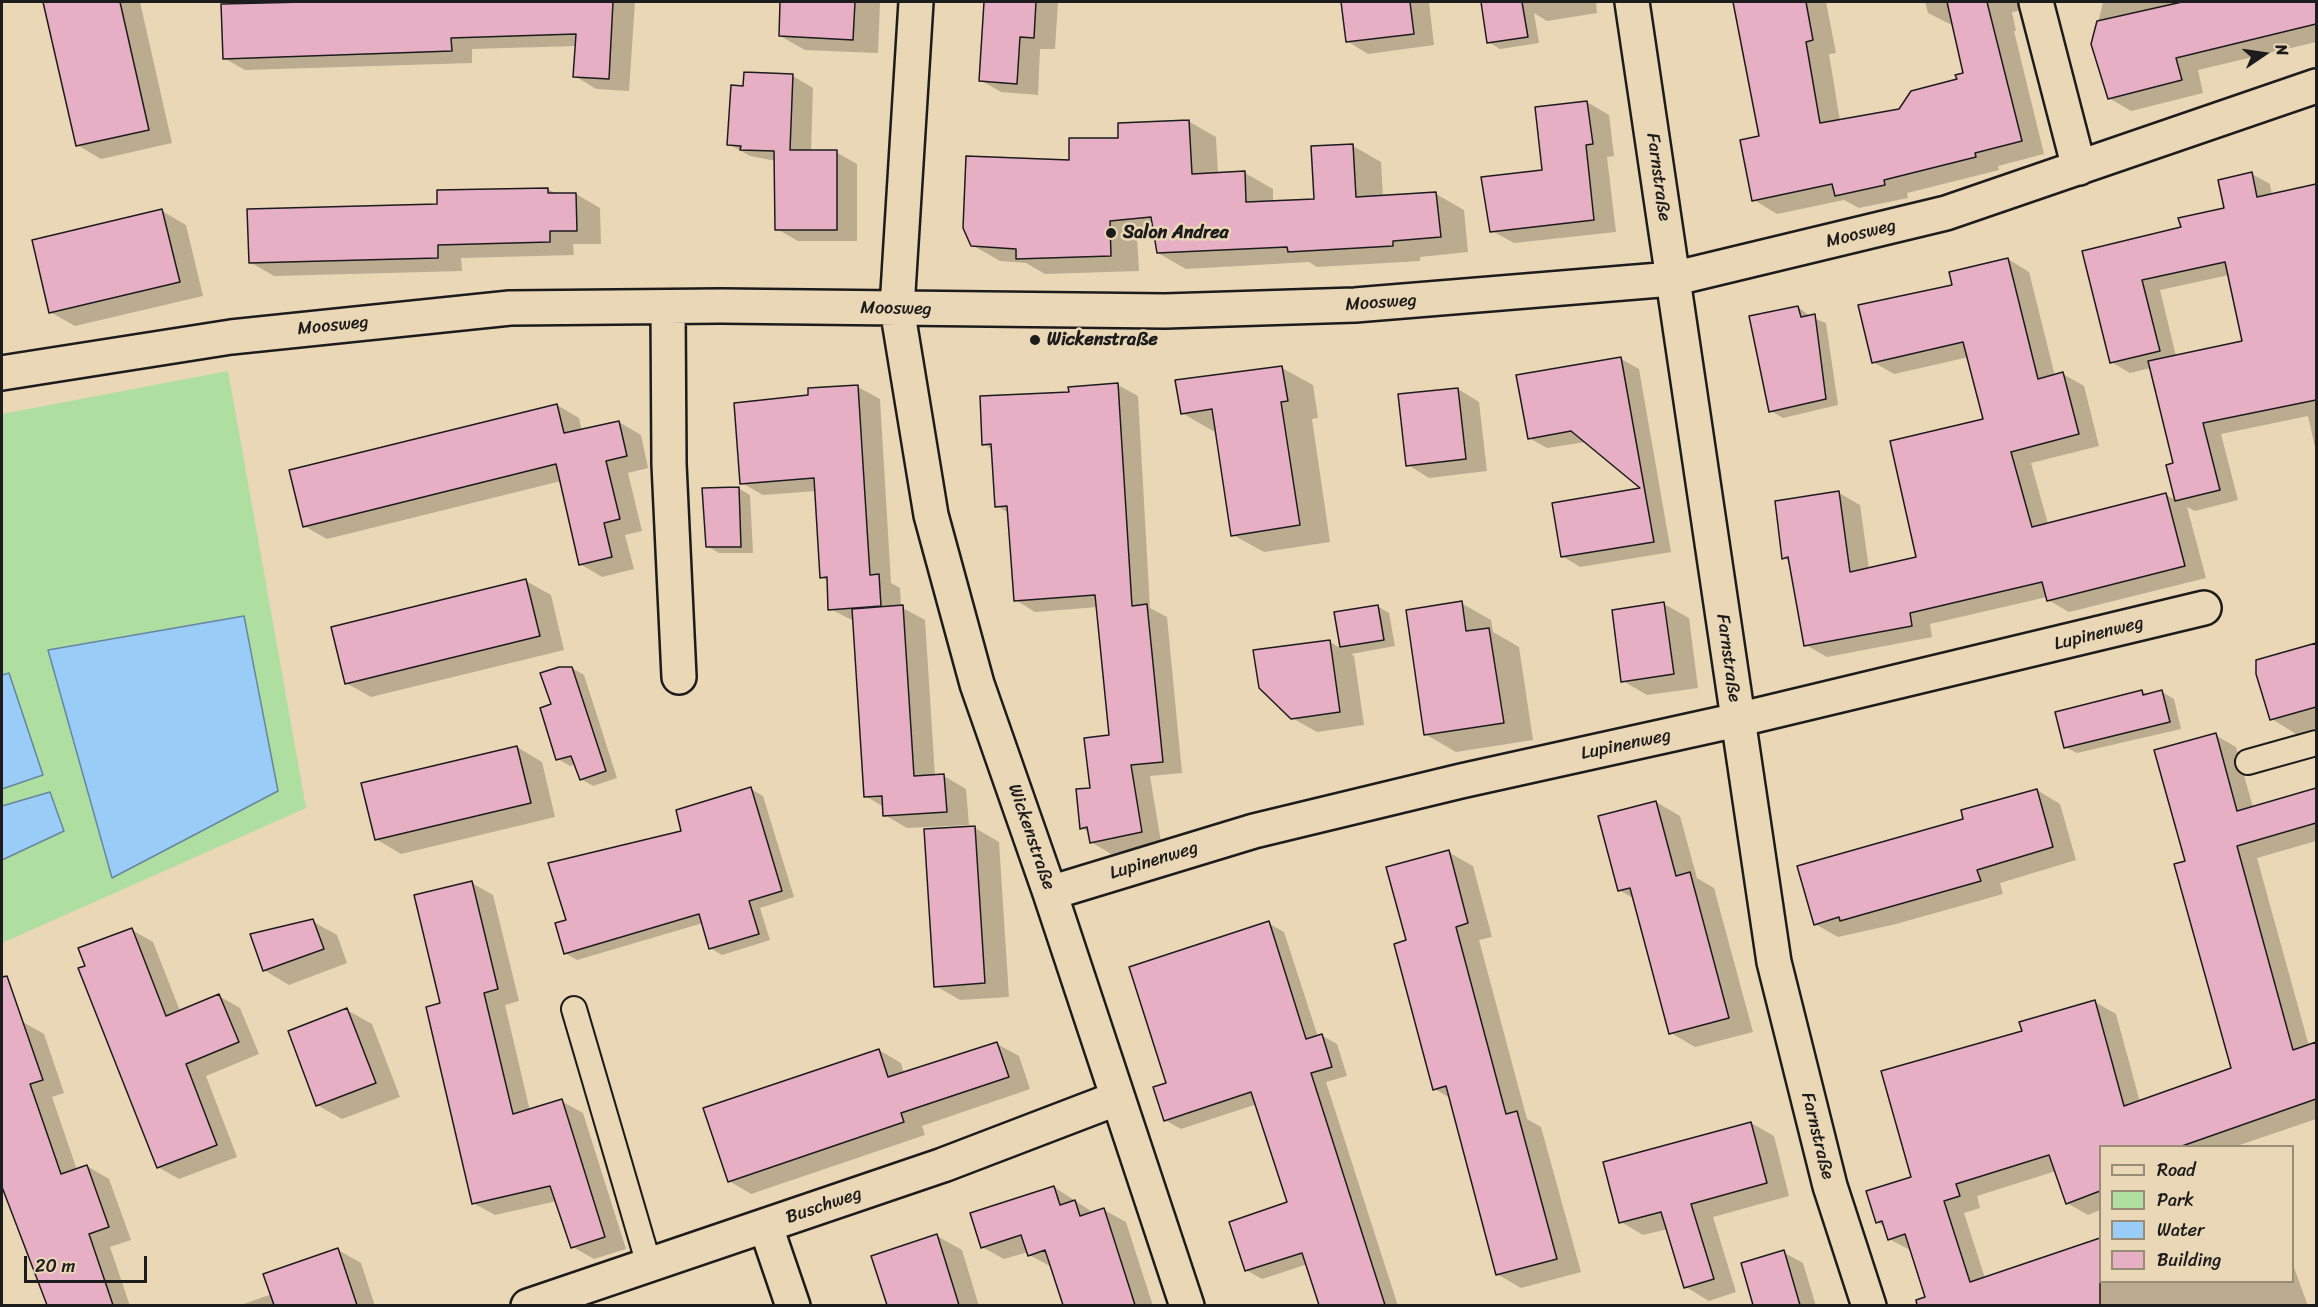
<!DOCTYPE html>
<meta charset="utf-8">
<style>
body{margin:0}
#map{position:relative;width:2318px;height:1307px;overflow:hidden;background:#ead7b5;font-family:Sriracha,sans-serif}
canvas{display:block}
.frame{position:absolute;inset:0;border:3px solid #1c1c1c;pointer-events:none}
.legend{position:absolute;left:2099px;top:1145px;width:195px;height:138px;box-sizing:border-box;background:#ead7b5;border:2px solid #988c78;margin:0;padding:8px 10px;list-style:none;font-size:18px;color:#1c1c1c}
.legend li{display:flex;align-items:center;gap:12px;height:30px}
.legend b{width:30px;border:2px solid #988c78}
.north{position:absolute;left:2234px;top:24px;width:60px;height:60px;-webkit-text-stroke:4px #ead7b5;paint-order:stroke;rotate:77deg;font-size:16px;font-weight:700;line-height:24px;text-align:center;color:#1c1c1c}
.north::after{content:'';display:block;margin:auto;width:21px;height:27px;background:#1c1c1c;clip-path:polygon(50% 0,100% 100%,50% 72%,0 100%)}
.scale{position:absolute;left:24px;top:1256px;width:123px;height:27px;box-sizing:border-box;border:3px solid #1c1c1c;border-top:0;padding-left:8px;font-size:18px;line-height:21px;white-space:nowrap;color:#1c1c1c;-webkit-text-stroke:4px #ead7b5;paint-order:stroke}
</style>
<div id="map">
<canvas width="2318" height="1307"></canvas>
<div class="frame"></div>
<ul class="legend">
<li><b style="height:8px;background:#ead7b5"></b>Road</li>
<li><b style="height:16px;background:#aedfa0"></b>Park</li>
<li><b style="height:16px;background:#99ccf6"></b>Water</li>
<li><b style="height:16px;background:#e7afc4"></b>Building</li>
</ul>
<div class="north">N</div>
<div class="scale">20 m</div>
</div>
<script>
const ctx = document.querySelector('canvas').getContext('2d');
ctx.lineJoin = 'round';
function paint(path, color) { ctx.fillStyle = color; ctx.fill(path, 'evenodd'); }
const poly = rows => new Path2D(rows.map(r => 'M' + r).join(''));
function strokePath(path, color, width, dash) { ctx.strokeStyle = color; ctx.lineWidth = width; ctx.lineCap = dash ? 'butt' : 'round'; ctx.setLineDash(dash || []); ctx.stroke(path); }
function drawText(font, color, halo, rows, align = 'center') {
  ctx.font = font + ' Sriracha,sans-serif'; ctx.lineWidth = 5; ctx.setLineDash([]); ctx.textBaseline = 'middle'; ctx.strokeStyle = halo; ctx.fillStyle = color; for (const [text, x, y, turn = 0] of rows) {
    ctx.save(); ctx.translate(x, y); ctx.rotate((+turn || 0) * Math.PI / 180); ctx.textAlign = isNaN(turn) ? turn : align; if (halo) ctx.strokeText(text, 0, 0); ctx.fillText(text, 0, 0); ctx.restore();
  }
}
const green = poly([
 [228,371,306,808,2,943,2,414]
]);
const water = poly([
 [244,616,278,791,112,878,48,650,244,616],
 [9,673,43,775,2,789,2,675,9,673],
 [50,792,64,831,2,860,2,806,50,792]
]);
const shadow = poly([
 [44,2,140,2,172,143,101,159,77,145],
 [344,2,635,2,629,91,596,89,575,76,577,46,472,49,472,63,245,70,224,58,222,6],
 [781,2,880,2,878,53,805,50,780,36],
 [985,2,1058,2,1055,49,1040,49,1038,95,1001,92,980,80],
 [1343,2,1429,2,1434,45,1368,54,1347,41],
 [1483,2,1596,2,1597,13,1547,21,1534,13,1539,43,1500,49,1488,42],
 [1736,2,1826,2,1836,53,1829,54,1840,121,1900,110,1958,80,1965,74,1954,26,1928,13,1925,2,2022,2,2024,10,2012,12,2016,31,2014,31,2044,154,1998,166,1999,170,1907,193,1908,198,1859,208,1844,200,1777,214,1754,200,1761,137],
 [2103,2,2316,2,2316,42,2198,70,2203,93,2131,111,2109,98,2093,44],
 [793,76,813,88,811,152,836,152,857,164,857,241,798,241,777,229,776,161,750,156,729,144,745,87],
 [1587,102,1609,115,1614,156,1607,157,1616,232,1514,243,1492,231,1543,172],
 [1188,121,1216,137,1218,174,1245,173,1273,189,1273,202,1316,201,1353,146,1381,162,1383,197,1436,194,1464,210,1468,252,1420,257,1420,261,1317,267,1309,262,1186,269,1158,253,1155,235,1137,236,1139,271,1045,274,1026,263,1000,261,972,245,1070,162,1120,139],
 [2252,174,2270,184,2272,195,2316,186,2316,452,2308,416,2221,434,2238,500,2195,511,2187,507,2206,578,2069,612,2048,600,2047,597,1930,624,1932,637,1827,657,1806,645,1790,562,1784,558,1839,493,1860,505,1869,569,1918,558,1984,420,1969,357,1894,374,1873,362,1954,286,2008,259,2029,272,2055,376,2063,374,2084,386,2099,446,2031,463,2048,524,2166,495,2176,500,2175,464,2151,368,2130,373,2111,362,2084,252,2182,228,2226,209],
 [2229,275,2244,343,2176,356,2160,290],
 [548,189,557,194,576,194,600,208,601,244,573,244,574,255,461,258,462,271,274,276,250,262,438,205],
 [162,211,186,225,203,296,75,326,50,312],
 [1798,307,1811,317,1826,323,1838,405,1783,418,1771,411],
 [1621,359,1639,369,1671,552,1580,567,1562,556,1644,489,1586,442,1547,448,1529,438],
 [1282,368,1313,385,1318,418,1312,419,1330,542,1264,552,1233,535,1217,431,1213,431,1182,413],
 [1118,385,1138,396,1150,608,1167,617,1182,773,1150,776,1161,842,1111,854,1091,842,1089,832,1082,828,1110,736,1098,607,1035,612,1016,600,1009,513,997,506,993,450,983,444,1070,394],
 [858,387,880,399,891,583,900,588,901,607,925,620,935,776,944,776,966,789,969,825,907,828,885,815,884,807,865,796,854,621,830,609,828,581,821,577,816,491,763,495,742,483,810,396],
 [1458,389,1479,402,1487,471,1429,478,1408,465],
 [557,405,579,418,582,431,619,422,641,435,648,468,628,473,642,531,625,535,634,569,602,577,580,564,561,481,327,539,304,526],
 [738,488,750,495,753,553,719,553,707,546],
 [526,581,551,595,564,650,371,697,346,683],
 [1461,603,1491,620,1493,632,1519,647,1533,740,1456,752,1425,734],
 [1664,604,1689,618,1698,688,1647,695,1623,681],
 [1377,606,1389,613,1395,646,1351,654,1354,656,1364,725,1317,732,1292,718,1330,642,1342,649,1336,613],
 [2316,644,2316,728,2296,734,2272,719,2258,662],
 [572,668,584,675,617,778,593,786,581,779,576,764,570,766,558,759,553,704],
 [2142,691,2148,695,2162,692,2174,699,2181,729,2077,753,2065,747],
 [2215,735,2236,747,2253,807,2316,789,2316,841,2257,858,2309,1046,2316,1043,2316,1119,2237,1146,2100,1146,2100,1210,2088,1215,2067,1203,2056,1171,1977,1196,1980,1208,1964,1213,1985,1278,2099,1240,2100,1282,2292,1282,2292,1262,2308,1306,1930,1306,1912,1251,1889,1239,1885,1227,1877,1222,2024,1032,2095,1002,2116,1014,2140,1102,2233,1069,2187,862],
 [517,747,542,762,555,817,401,854,376,839],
 [751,789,763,796,794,897,760,908,770,940,722,955,710,948,703,923,577,960,565,953,568,921,683,832],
 [2037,790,2060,804,2076,860,2000,883,2003,894,1896,924,1838,937,1815,924,1965,820],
 [1656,802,1680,816,1697,878,1714,888,1753,1032,1695,1047,1671,1033,1635,899,1619,890],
 [975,828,999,842,1009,997,960,1000,936,986],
 [1448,852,1473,866,1492,937,1479,940,1527,1119,1541,1127,1581,1272,1521,1288,1497,1274,1450,1098,1435,1089,1408,941],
 [472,883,493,895,519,1001,505,1005,530,1111,561,1101,583,1113,626,1249,594,1259,573,1247,557,1201,495,1215,473,1203],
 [312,921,337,935,347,963,289,985,264,970],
 [1268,923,1284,932,1318,1037,1321,1035,1337,1044,1347,1076,1326,1082,1398,1306,1321,1306,1308,1264,1262,1279,1246,1270,1288,1203,1257,1104,1181,1129,1165,1120,1168,1084],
 [132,930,153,942,180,1011,219,996,240,1008,259,1054,206,1076,237,1157,179,1179,158,1167,87,967],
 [347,1010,372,1024,400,1097,342,1119,317,1105],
 [21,1021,44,1034,64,1093,52,1097,77,1170,87,1166,109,1179,131,1240,110,1247,130,1306,49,1306,33,1258,27,1255,6,1195,10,1194,2,1168,2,1027],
 [997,1044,1019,1056,1030,1089,922,1126,925,1135,751,1194,729,1181,879,1050,901,1063,904,1074],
 [1751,1123,1774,1136,1789,1196,1713,1217,1736,1292,1709,1301,1686,1287,1668,1229,1643,1235,1621,1222],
 [1054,1187,1094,1213,1104,1210,1126,1222,1153,1306,1065,1306,1052,1267,1029,1255,1028,1252,1004,1259,982,1247],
 [937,1236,962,1250,979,1306,889,1306,873,1257],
 [338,1250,361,1263,375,1306,238,1306,272,1294],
 [1783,1252,1803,1263,1816,1306,1755,1306,1743,1264]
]);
const building = poly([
 [43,2,120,2,149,130,76,146,43,2],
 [305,2,613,2,609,79,573,77,576,34,451,38,452,51,223,59,221,4,305,2],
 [780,2,855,2,853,40,779,36,780,2],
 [984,2,1036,2,1034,38,1020,37,1017,84,979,81,984,2],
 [1341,2,1410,2,1414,34,1346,42,1341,2],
 [1481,2,1522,2,1528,37,1487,43,1481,2],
 [1733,2,1806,2,1813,40,1806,42,1820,123,1899,109,1911,91,1957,79,1955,75,1963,73,1947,2,1987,2,2022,141,1975,153,1976,157,1884,180,1885,185,1835,196,1832,184,1752,201,1740,140,1759,136,1733,2],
 [2182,2,2316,2,2316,24,2176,58,2182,80,2108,99,2091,44,2097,21,2182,2],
 [744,72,793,74,790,150,837,150,837,230,775,230,774,151,740,150,741,146,727,145,731,85,743,86,744,72],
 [1587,101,1593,144,1586,145,1594,220,1490,232,1481,177,1542,170,1535,107,1587,101],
 [1189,120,1192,174,1245,171,1246,202,1314,199,1311,146,1353,144,1356,197,1436,192,1441,237,1393,241,1393,246,1288,252,1287,247,1157,253,1151,217,1110,221,1111,256,1016,259,1016,249,971,246,963,228,966,156,1069,160,1069,138,1118,138,1118,123,1189,120],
 [2252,172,2257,197,2316,184,2316,400,2203,423,2220,490,2175,501,2166,465,2173,463,2148,361,2242,341,2225,262,2142,280,2160,351,2110,363,2082,251,2181,227,2178,218,2224,208,2218,180,2252,172],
 [548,188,548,193,576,193,577,231,550,231,550,242,438,245,438,258,249,263,247,209,437,204,437,190,548,188],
 [162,209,180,282,49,313,32,240,162,209],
 [2008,258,2038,379,2063,372,2079,434,2011,452,2032,527,2166,493,2185,566,2047,601,2042,582,1910,613,1912,626,1804,646,1788,557,1782,559,1775,501,1839,491,1850,572,1916,557,1890,441,1983,419,1963,342,1872,363,1858,305,1952,285,1949,272,2008,258],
 [1798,306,1801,317,1815,314,1826,399,1769,412,1749,316,1798,306],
 [1621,357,1654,542,1561,557,1552,503,1640,488,1571,431,1528,439,1516,375,1621,357],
 [1282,366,1288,401,1281,402,1300,525,1231,536,1212,409,1181,414,1175,380,1282,366],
 [1118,383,1132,606,1147,604,1163,762,1131,765,1142,832,1090,843,1087,827,1080,829,1076,789,1090,788,1084,738,1109,735,1095,595,1014,601,1007,506,995,507,991,444,982,445,980,396,1069,392,1068,387,1118,383],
 [858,385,870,575,879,574,881,606,828,610,827,577,820,578,814,478,740,484,734,403,808,395,808,388,858,385],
 [1458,388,1466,459,1406,466,1398,394,1458,388],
 [557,404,564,433,619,421,627,456,606,461,620,519,604,523,612,557,579,565,556,464,303,527,289,470,557,404],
 [739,487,741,547,706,547,702,488,739,487],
 [526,579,540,636,345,684,331,627,526,579],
 [1462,601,1466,631,1489,628,1504,723,1424,735,1406,610,1462,601],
 [1664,602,1674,674,1621,682,1612,610,1664,602],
 [903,605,914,776,944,774,947,812,883,816,882,796,864,797,852,609,903,605],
 [1378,605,1384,640,1340,647,1334,612,1378,605],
 [1330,640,1340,712,1291,719,1259,688,1253,650,1330,640],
 [2316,643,2316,707,2270,720,2256,674,2256,660,2316,643],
 [559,667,572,667,606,771,580,780,571,756,556,760,540,708,551,704,540,673,559,667],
 [2142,690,2143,695,2162,690,2170,722,2064,748,2055,712,2142,690],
 [2216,733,2237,811,2316,788,2316,823,2237,846,2293,1050,2316,1042,2316,1099,2182,1146,2100,1146,2100,1191,2066,1204,2049,1155,1956,1184,1960,1196,1944,1201,1970,1282,2100,1238,2100,1305,1917,1305,1916,1300,1925,1297,1905,1234,1888,1240,1882,1221,1876,1223,1866,1191,1911,1177,1881,1071,2022,1031,2019,1022,2095,1000,2124,1106,2231,1068,2174,864,2185,861,2154,750,2216,733],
 [517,746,531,803,375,840,361,783,517,746],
 [751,787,782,891,749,901,759,934,709,949,699,914,564,954,555,923,566,920,548,863,681,831,676,810,751,787],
 [2037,789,2053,847,1977,870,1981,881,1840,921,1839,917,1814,925,1797,866,1963,819,1961,810,2037,789],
 [1656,801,1676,876,1690,872,1729,1018,1669,1034,1630,888,1618,891,1598,816,1656,801],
 [975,826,985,983,934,987,924,829,975,826],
 [1449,850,1468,923,1456,927,1506,1114,1517,1111,1557,1259,1496,1275,1446,1086,1433,1090,1394,944,1406,940,1386,867,1449,850],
 [472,881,498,989,484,993,513,1114,562,1099,605,1237,571,1248,550,1186,472,1204,426,1007,440,1003,414,895,472,881],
 [313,919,324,949,263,971,250,934,313,919],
 [1269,921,1306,1039,1322,1034,1332,1067,1311,1073,1385,1305,1319,1305,1302,1253,1245,1271,1229,1222,1287,1202,1251,1092,1164,1121,1153,1087,1166,1083,1129,967,1269,921],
 [132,928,166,1016,219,994,239,1042,186,1064,217,1145,157,1168,78,968,85,966,78,948,132,928],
 [7,976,43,1080,30,1084,61,1174,87,1165,109,1227,89,1234,113,1305,47,1305,2,1187,2,977,7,976],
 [347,1008,376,1083,316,1106,288,1031,347,1008],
 [997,1042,1009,1077,901,1113,904,1122,728,1182,703,1108,879,1049,888,1077,997,1042],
 [1751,1122,1767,1183,1691,1204,1714,1279,1684,1288,1661,1212,1619,1223,1603,1162,1751,1122],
 [1054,1186,1060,1205,1075,1200,1080,1216,1104,1208,1135,1305,1063,1305,1045,1250,1028,1256,1021,1235,981,1248,970,1213,1054,1186],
 [937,1234,959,1305,887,1305,871,1256,937,1234],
 [338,1248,357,1305,274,1305,263,1274,338,1248],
 [1784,1250,1800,1305,1753,1305,1741,1263,1784,1250]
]);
const service = poly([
 [2248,762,2316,743],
 [574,1009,649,1265]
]);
const minor = poly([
 [916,2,897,308,931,515,977,684,1050,893,1187,1306],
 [1632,2,1774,962,1830,1186,1869,1306],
 [2036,2,2079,168],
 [668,307,669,464,679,677],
 [2,373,231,337,510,308,721,306,1165,311,1355,305,1672,279,1946,213,2316,86],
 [1050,893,1254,831,1461,781,1737,720,2204,608],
 [766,1227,793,1306],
 [528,1306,943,1165,1118,1098]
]);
const markers = [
 [1111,233,6,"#1c1c1c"],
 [1035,340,6,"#1c1c1c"]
];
const streetNames = [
 ["Farnstraße",1658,177,82],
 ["Moosweg",1861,234,-14],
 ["Moosweg",1381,303,-4],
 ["Moosweg",896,309,1],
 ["Moosweg",333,326,-6],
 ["Lupinenweg",2099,634,-14],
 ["Farnstraße",1728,658,82],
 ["Lupinenweg",1626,745,-12],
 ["Wickenstraße",1031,837,71],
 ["Lupinenweg",1154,861,-17],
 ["Farnstraße",1817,1136,76],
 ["Buschweg",824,1206,-19]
];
const poiNames = [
 ["Salon Andrea",1123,233],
 ["Wickenstraße",1047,340]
];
paint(green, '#aedfa0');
paint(water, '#99ccf6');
strokePath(water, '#67869f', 1.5);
paint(shadow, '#0003');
paint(building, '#e7afc4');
strokePath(building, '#1c1c1c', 1.5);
strokePath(service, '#1c1c1c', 28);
strokePath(minor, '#1c1c1c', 38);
strokePath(service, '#ead7b5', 24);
strokePath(minor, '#ead7b5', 33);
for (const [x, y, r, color] of markers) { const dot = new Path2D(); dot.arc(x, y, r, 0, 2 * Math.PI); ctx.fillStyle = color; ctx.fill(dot); strokePath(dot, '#ead7b5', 2); }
drawText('18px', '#1c1c1c', '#ead7b5', streetNames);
drawText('bold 18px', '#1c1c1c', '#ead7b5', poiNames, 'left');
</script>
